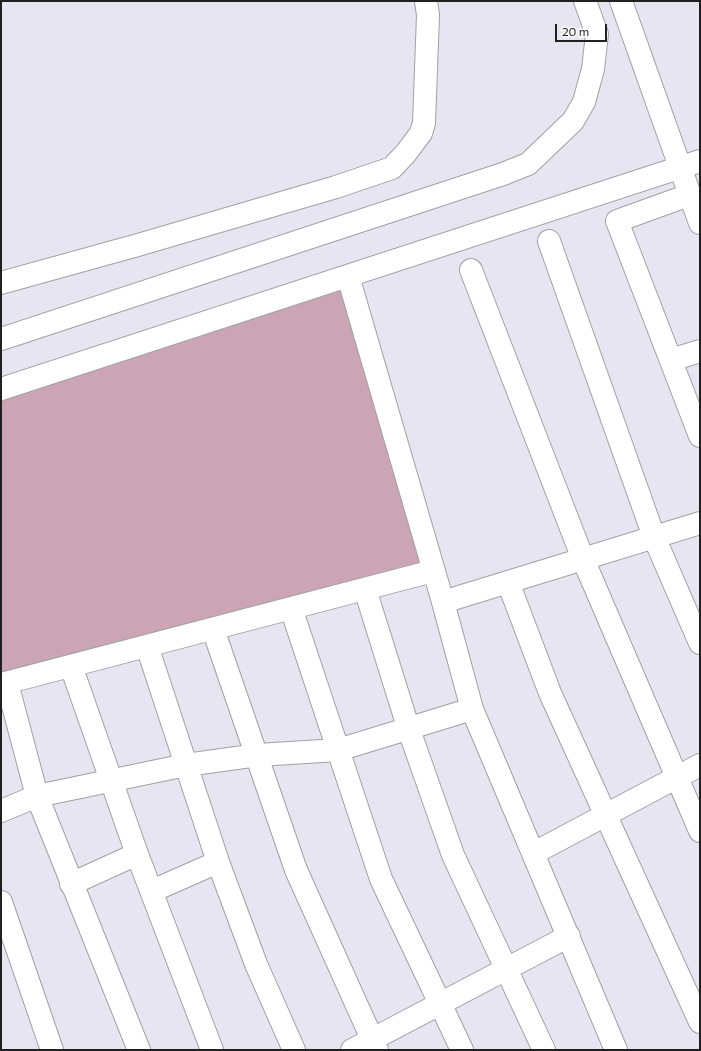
<!DOCTYPE html>
<style>
body{margin:0}
#map{position:relative;width:701px;height:1051px;overflow:hidden;background:#e6e5f1;font-family:Commissioner,sans-serif}
canvas{display:block}
.frame{position:absolute;inset:0;border:2px solid #202020;pointer-events:none}
.scale{position:absolute;left:555px;top:24px;width:52px;height:18px;box-sizing:border-box;border:2px solid #202020;border-top:0;padding-left:5px;font-size:12px;line-height:14px;white-space:nowrap;color:#202020;-webkit-text-stroke:3px #fff;paint-order:stroke}
</style>
<div id="map">
<canvas width="701" height="1051"></canvas>
<div class="frame"></div>
<div class="scale">20 m</div>
</div>
<script>
const ctx = document.querySelector('canvas').getContext('2d');
ctx.lineJoin = 'round';
function paint(path, color) { ctx.fillStyle = color; ctx.fill(path, 'evenodd'); }
const poly = rows => new Path2D(rows.map(r => 'M' + r).join(''));
function strokePath(path, color, width, dash) { ctx.strokeStyle = color; ctx.lineWidth = width; ctx.lineCap = dash ? 'butt' : 'round'; ctx.setLineDash(dash || []); ctx.stroke(path); }
const cemetery = poly([
 [348,276,433,571,1,684,1,390]
]);
const minor = poly([
 [621,1,700,223],
 [689,195,617,221,700,436],
 [549,241,654,537,700,643],
 [471,270,583,559,700,831],
 [348,276,443,602,700,523],
 [1,283,138,245,336,187,392,168,406,153,421,133,424,123,428,15,426,1],
 [1,339,503,174,528,164,573,121,584,102,593,69,597,34,585,1],
 [671,360,700,351],
 [1,389,700,161],
 [508,582,550,693,700,1022],
 [365,589,409,730,453,855,544,1050],
 [443,602,472,709,616,1050],
 [291,608,381,879,462,1050],
 [213,629,296,870,377,1050],
 [147,646,218,862,256,964,294,1050],
 [71,666,137,854,212,1050],
 [7,683,37,796,139,1050],
 [1,684,433,571],
 [1,811,37,796,186,765,258,755,338,750,472,709],
 [534,853,700,765],
 [71,884,137,854],
 [152,891,218,862],
 [1,902,52,1050],
 [352,1050,569,936]
]);
paint(cemetery, '#cba5b6');
strokePath(minor, '#a1a1a1', 24);
strokePath(minor, '#fff', 22);
</script>
